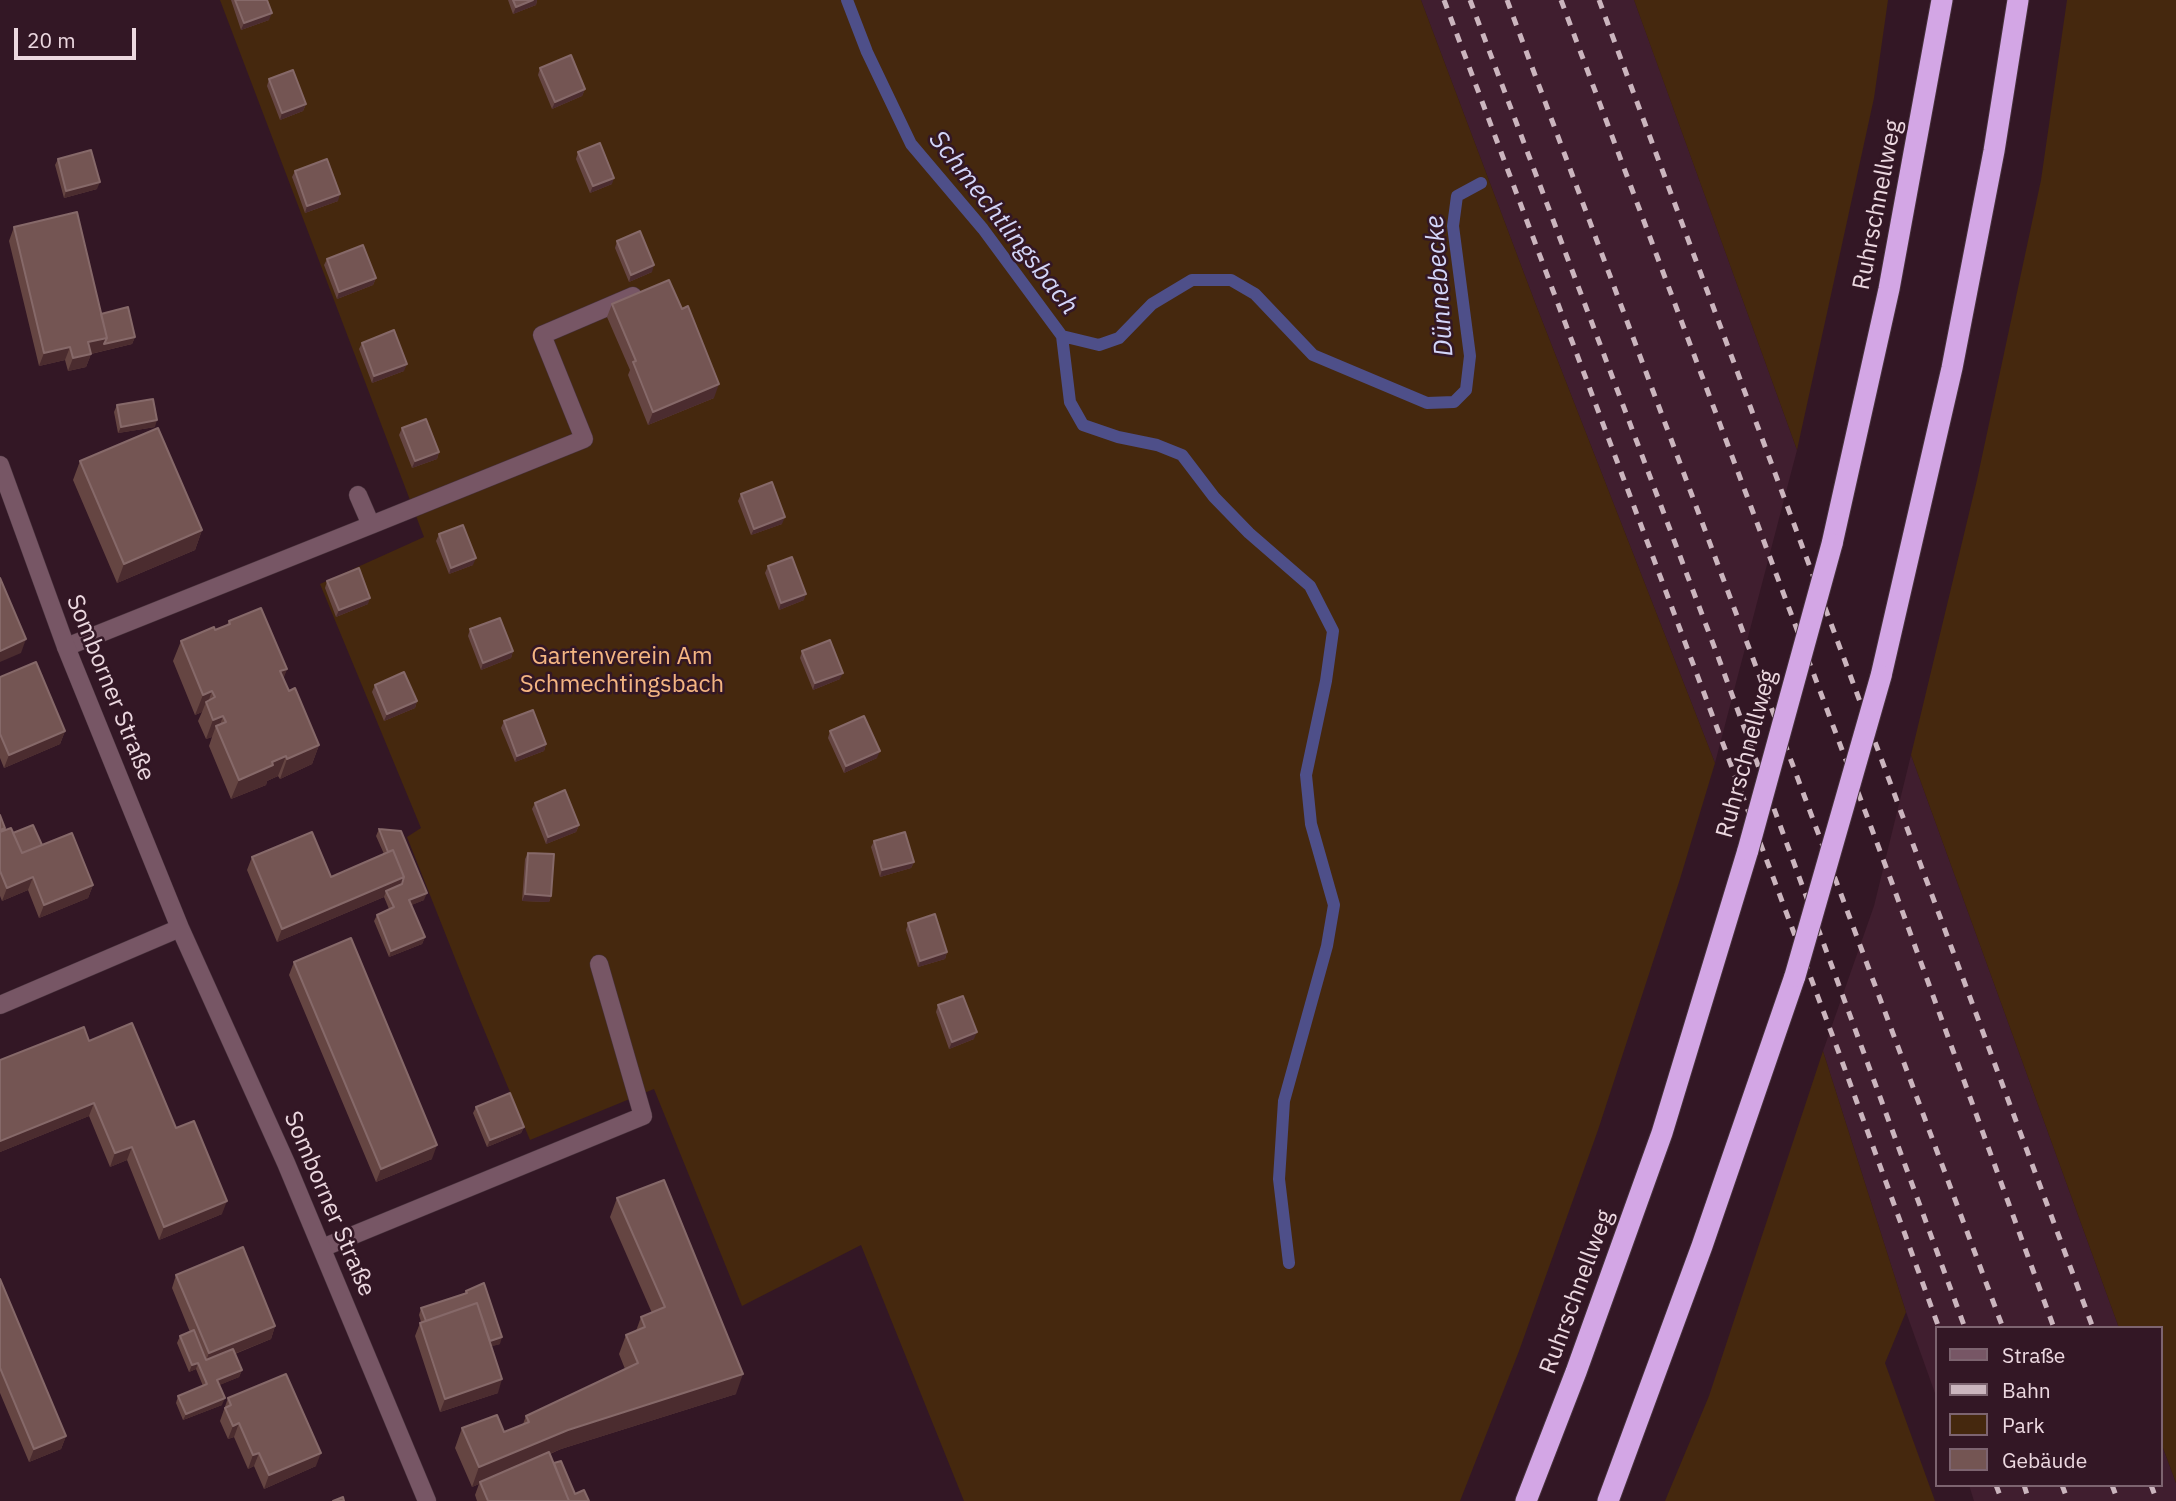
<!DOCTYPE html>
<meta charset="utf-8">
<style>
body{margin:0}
#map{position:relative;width:2176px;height:1501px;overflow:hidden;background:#331725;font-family:"IBM Plex Sans",sans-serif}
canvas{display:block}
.legend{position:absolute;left:1935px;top:1326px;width:228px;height:161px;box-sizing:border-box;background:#331725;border:2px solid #7d6470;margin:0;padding:9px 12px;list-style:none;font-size:21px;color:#ecd8e0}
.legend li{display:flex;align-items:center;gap:14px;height:35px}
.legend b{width:35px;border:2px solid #7d6470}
.scale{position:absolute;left:14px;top:28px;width:122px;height:32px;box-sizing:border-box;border:4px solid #ecd8e0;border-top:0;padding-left:9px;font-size:21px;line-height:24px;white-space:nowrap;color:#ecd8e0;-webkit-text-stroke:5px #331725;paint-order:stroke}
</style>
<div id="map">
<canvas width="2176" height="1501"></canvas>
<ul class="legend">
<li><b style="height:9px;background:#775665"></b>Straße</li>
<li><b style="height:9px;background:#cbb5be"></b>Bahn</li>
<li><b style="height:19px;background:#45280e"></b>Park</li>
<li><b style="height:19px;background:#745553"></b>Gebäude</li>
</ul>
<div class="scale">20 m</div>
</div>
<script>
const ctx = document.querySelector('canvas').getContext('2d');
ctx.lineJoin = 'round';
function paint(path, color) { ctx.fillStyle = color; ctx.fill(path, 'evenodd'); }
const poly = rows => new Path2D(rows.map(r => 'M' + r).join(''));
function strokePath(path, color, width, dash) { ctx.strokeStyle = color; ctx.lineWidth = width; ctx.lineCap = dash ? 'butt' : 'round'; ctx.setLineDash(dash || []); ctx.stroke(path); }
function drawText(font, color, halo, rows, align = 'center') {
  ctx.font = font + ' "IBM Plex Sans",sans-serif'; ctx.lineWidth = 5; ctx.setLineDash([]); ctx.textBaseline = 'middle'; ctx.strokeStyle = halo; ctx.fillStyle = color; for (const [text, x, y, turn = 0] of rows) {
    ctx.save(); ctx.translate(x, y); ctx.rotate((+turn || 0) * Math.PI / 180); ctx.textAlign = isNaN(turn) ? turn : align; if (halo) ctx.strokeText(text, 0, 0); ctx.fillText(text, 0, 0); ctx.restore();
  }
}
const built = poly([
 [1421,0,1634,0,1641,19,1797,450,1715,763,1536,305],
 [1911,755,2119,1328,1936,1328,1936,1396,1906,1312,1823,1051,1874,906],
 [2160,1440,2176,1483,2176,1501,1974,1501,1969,1485,2160,1485]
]);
const green = poly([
 [220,0,1421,0,1536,305,1715,763,1680,879,1598,1130,1519,1351,1460,1501,964,1501,861,1245,742,1306,654,1089,530,1140,472,1001,407,837,421,828,320,584,424,537],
 [1634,0,1888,0,1874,98,1797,450],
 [2067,0,2176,0,2176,1483,2160,1440,2160,1328,2119,1328,1911,755,1977,480,2041,180],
 [1823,1051,1906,1312,1885,1363,1935,1501,1665,1501,1709,1396]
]);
const stream = poly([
 [847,0,867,52,911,144,983,229,1062,336,1070,402,1083,425,1118,437,1157,445,1182,455,1214,497,1249,533,1310,586,1333,631,1326,681,1306,775,1311,824,1334,905,1327,946,1284,1101,1279,1179,1289,1263],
 [1062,336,1099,345,1119,338,1152,304,1192,280,1231,280,1255,294,1313,355,1427,403,1454,402,1466,390,1470,356,1453,226,1457,196,1481,183]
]);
const lane = poly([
 [371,525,584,439,542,335,633,296],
 [66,647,371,525,358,495],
 [322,1248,643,1116,599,964]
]);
const street = poly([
 [0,465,66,647,180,928,286,1163,427,1501],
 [0,1005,180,928]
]);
const highway = poly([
 [1832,544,1889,289,1942,0],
 [1881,676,1952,368,1994,151,2018,0],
 [1526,1501,1576,1372,1662,1133,1748,850],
 [1608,1501,1702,1246,1795,976]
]);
const rail = poly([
 [1444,0,1839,1053,1939,1328],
 [1470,0,1720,662,1965,1328],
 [1507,0,2003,1328],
 [1561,0,1892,883,2054,1328],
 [1599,0,2093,1328],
 [1996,1485,2002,1501],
 [2024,1485,2029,1501],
 [2062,1485,2068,1501],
 [2112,1485,2118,1501],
 [2151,1485,2157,1501]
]);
const highwayBridge = poly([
 [1748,850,1832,544],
 [1795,976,1881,676]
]);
const wall = poly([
 [231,0,267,0,269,20,241,30],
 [508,0,537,0,536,5,513,14],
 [540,68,585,89,582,96,552,109,538,75],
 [269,79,306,104,303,111,280,120,267,86],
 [578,152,612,184,590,193,576,159],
 [58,159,97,189,64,198,55,165],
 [295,171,338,201,305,213,292,177],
 [14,227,101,314,135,337,132,344,91,354,86,367,68,371,65,360,39,366,9,241],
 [617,241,652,272,629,282,615,248],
 [327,259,376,278,373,285,337,299,324,265],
 [612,304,714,398,648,425,628,375,630,370,607,317],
 [362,343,404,371,372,383,359,349],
 [117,405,155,427,118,433,114,412],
 [402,428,439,452,437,459,412,468,399,435],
 [80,461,202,530,195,550,117,583,73,480],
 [741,494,782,524,751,535,738,501],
 [439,534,473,565,449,574,436,541],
 [768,566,804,600,779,610,765,573],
 [327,581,368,604,336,617,325,588],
 [229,621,287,669,283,678,289,691,319,745,312,764,280,779,278,776,267,781,266,785,231,799,209,746,212,737,206,739,198,721,202,712,195,715,173,661,181,641,227,625],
 [470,629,513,651,511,658,481,670,468,636],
 [802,651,840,679,813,690,800,658],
 [0,677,65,731,60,744,4,768,0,758],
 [375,685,417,701,415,708,384,721,372,692],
 [504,721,546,744,544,751,515,762,501,728],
 [830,731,877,758,844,773,828,738],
 [535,803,579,825,576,832,546,844,532,809],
 [0,815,5,828,4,831,42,845,93,885,88,898,39,918,28,890,2,901,0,896],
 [379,829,424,900,411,905,425,937,422,944,389,957,374,921,377,915,389,909,384,897,277,942,247,870,252,857,331,877,384,854,376,836],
 [874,841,914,862,911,868,880,877,871,847],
 [528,853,551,896,549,902,522,901,525,859],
 [908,923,947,952,945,959,918,967,906,930],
 [294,962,432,1159,376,1182,289,975],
 [938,1005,974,1039,949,1049,936,1012],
 [89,1041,176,1128,222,1214,159,1240,127,1160,110,1167,89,1116,0,1152,0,1060],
 [476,1107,524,1127,521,1133,487,1147,473,1113],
 [617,1198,736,1394,561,1449,550,1454,554,1463,575,1494,589,1501,477,1501,475,1495,479,1484,472,1487,455,1448,462,1428,504,1432,523,1424,526,1416,625,1369,619,1354,626,1335,636,1331,641,1317,652,1313,610,1217],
 [176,1275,275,1326,271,1339,235,1354,242,1370,239,1377,219,1385,222,1405,183,1420,176,1403,178,1396,203,1386,196,1369,189,1372,177,1343,180,1336,190,1332,172,1288],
 [0,1279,66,1436,61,1449,29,1462,0,1393],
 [466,1291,500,1344,491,1346,498,1393,440,1412,415,1336,420,1323,421,1322,419,1315,421,1308,465,1293],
 [228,1398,316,1466,264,1489,254,1466,248,1469,234,1437,228,1439,220,1421]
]);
const shadedWall = poly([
 [533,0,537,0,536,5,513,14,516,7],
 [272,13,269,20,241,30,244,23],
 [585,89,582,96,552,109,555,102],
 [306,104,303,111,280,120,282,113],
 [614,178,612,184,590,193,593,186],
 [100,182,97,189,64,198,66,191],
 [340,194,338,201,305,213,307,206],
 [654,265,652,272,629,282,631,275],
 [376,278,373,285,337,299,339,292],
 [135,337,132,344,86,355,91,354,86,367,68,371,73,358,88,342,107,338],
 [70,347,65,360,39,366,44,353],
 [407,364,404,371,372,383,374,376],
 [719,384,714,398,648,425,653,412],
 [157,420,155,427,118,433,121,427],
 [439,452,437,459,412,468,415,461],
 [785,517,782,524,751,535,754,529],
 [202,530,195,550,117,583,124,564],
 [476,558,473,565,449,574,451,568],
 [806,594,804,600,779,610,781,603],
 [370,598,368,604,336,617,339,610],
 [26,639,21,653,0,662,0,651],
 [513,651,511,658,481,670,483,663],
 [287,669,280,688,280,671],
 [843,673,840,679,813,690,815,683],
 [212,691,207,705,206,702,202,712,195,715,203,695],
 [417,701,415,708,384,721,387,714],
 [223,716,218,731,216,726,212,737,206,739,213,720],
 [65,731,60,744,4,768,9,755],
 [546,744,544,751,515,762,517,756],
 [319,745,312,764,280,779,287,759],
 [880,751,877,758,844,773,846,766],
 [286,756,278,776,267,781,266,785,231,799,239,780],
 [579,825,576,832,546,844,548,837],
 [914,862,911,868,880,877,882,870],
 [33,877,28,890,2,901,7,888],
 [404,877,399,891,386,891,384,897,277,942,282,929],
 [93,885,88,898,39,918,44,905],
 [427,893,424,900,407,907,409,900],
 [525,894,551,896,549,902,522,901],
 [425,937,422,944,389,957,391,951],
 [947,952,945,959,918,967,920,961],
 [977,1032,974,1039,949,1049,952,1042],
 [94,1103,89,1116,0,1152,0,1141],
 [524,1127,521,1133,487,1147,490,1140],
 [437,1145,432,1159,376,1182,381,1169],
 [132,1147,127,1160,110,1167,115,1153],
 [227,1201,222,1214,159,1240,164,1227],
 [275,1326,271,1339,204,1366,209,1353],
 [502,1337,500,1344,483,1349,486,1342],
 [198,1363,196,1369,189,1372,192,1365],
 [242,1370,239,1377,215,1387,217,1380],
 [743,1374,736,1394,561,1449,480,1483,480,1482,479,1484,472,1487,479,1467,568,1430],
 [502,1379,498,1393,440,1412,445,1399],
 [225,1398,222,1405,183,1420,186,1414],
 [239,1423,234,1437,228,1439,233,1426],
 [66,1436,61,1449,29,1462,34,1449],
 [259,1453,254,1466,248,1469,253,1455],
 [321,1453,316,1466,264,1489,269,1475]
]);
const building = poly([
 [235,0,267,0,272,13,244,23,235,0],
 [513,0,533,0,516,7,513,0],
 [571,55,585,89,555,102,540,68,571,55],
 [293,70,306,104,282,113,269,79,293,70],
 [600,143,614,178,593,186,578,152,600,143],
 [91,150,100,182,66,191,58,159,91,150],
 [327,159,340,194,307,206,295,171,327,159],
 [77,212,107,338,88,342,91,354,73,358,70,347,44,353,14,227,77,212],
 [640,231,654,265,631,275,617,241,640,231],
 [363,245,376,278,339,292,327,259,363,245],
 [669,280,682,309,688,306,719,384,653,412,633,362,636,361,612,304,669,280],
 [128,307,135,337,104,344,107,338,101,314,128,307],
 [394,330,407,364,374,376,362,343,394,330],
 [153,399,157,420,121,427,117,405,153,399],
 [426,419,439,452,415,461,402,428,426,419],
 [158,428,202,530,124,564,80,461,158,428],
 [772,482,785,517,754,529,741,494,772,482],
 [463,525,476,558,451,568,439,534,463,525],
 [792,557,806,594,781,603,768,566,792,557],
 [359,568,370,598,339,610,327,581,359,568],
 [0,578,26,639,0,651,0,578],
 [261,608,287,669,280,671,289,691,295,688,319,745,287,759,286,756,272,762,273,765,239,780,216,726,226,722,223,716,213,720,206,702,215,697,212,691,203,695,181,641,214,627,215,630,230,624,229,621,261,608],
 [500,618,513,651,483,663,470,629,500,618],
 [830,640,843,673,815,683,802,651,830,640],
 [36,662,65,731,9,755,0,734,0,677,36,662],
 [404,672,417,701,387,714,375,685,404,672],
 [533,710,546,744,517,756,504,721,533,710],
 [864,716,880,751,846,766,830,731,864,716],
 [565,790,579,825,548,837,535,803,565,790],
 [0,815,5,828,0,830,0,815],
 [33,825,42,845,22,853,13,833,33,825],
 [11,828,22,853,72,833,93,885,44,905,33,877,7,888,0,871,0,832,11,828],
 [379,829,401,831,427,893,409,900,425,937,391,951,377,915,394,907,386,891,402,884,404,877,393,850,388,852,379,829],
 [312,832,331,877,393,850,404,877,282,929,252,857,312,832],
 [905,832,914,862,882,870,874,841,905,832],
 [528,853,554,854,551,896,525,894,528,853],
 [935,914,947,952,920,961,908,923,935,914],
 [351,938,437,1145,381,1169,294,962,351,938],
 [963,996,977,1032,952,1042,938,1005,963,996],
 [132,1023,176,1128,194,1121,227,1201,164,1227,132,1147,115,1153,94,1103,0,1141,0,1060,84,1027,89,1041,132,1023],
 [510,1093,524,1127,490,1140,476,1107,510,1093],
 [664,1180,743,1374,568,1430,479,1467,462,1428,497,1415,504,1432,529,1422,526,1416,638,1363,626,1335,645,1327,641,1317,665,1307,617,1198,664,1180],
 [243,1247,275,1326,209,1353,176,1275,243,1247],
 [0,1279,66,1436,34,1449,0,1368,0,1279],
 [484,1283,502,1337,490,1341,477,1303,426,1321,421,1308,467,1293,466,1291,484,1283],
 [477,1303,502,1379,445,1399,420,1323,477,1303],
 [194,1330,206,1360,233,1349,242,1370,217,1380,225,1398,186,1414,178,1396,207,1384,198,1363,192,1365,180,1336,194,1330],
 [286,1374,321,1453,269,1475,259,1453,253,1455,239,1423,233,1426,225,1408,231,1405,228,1398,286,1374],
 [549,1452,569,1501,488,1501,480,1482,549,1452],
 [561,1461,575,1494,584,1490,589,1501,569,1501,554,1463,561,1461],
 [343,1497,344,1501,333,1501,343,1497]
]);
const streetNames = [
 ["Ruhrschnellweg",1878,205,-79],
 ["Somborner Straße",110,688,68],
 ["Ruhrschnellweg",1747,754,-75],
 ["Somborner Straße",329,1204,67],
 ["Ruhrschnellweg",1577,1292,-70]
];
const parkNames = [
 ["Gartenverein Am",622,657],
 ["Schmechtingsbach",622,685]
];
const waterNames = [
 ["Schmechtlingsbach",1003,223,52],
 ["Dünnebecke",1440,286,-94]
];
paint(built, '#401e2f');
paint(green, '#45280e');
strokePath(stream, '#4e4f89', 12);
strokePath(lane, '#47323c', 19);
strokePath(street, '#47323c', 19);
strokePath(highway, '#47323c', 23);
strokePath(lane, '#775665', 18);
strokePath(street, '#775665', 18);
strokePath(highway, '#d3a6e5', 21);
strokePath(rail, '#cbb5be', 5, [9, 9]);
strokePath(highwayBridge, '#47323c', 23, []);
strokePath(highwayBridge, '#d3a6e5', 21);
paint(wall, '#654542');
paint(shadedWall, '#4b2c2f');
paint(building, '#745553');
strokePath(building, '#866969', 2);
drawText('24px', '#ecd8e0', '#331725', streetNames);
drawText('24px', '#f4b582', '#331725', parkNames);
drawText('italic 26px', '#d3d6f9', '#331725', waterNames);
</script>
